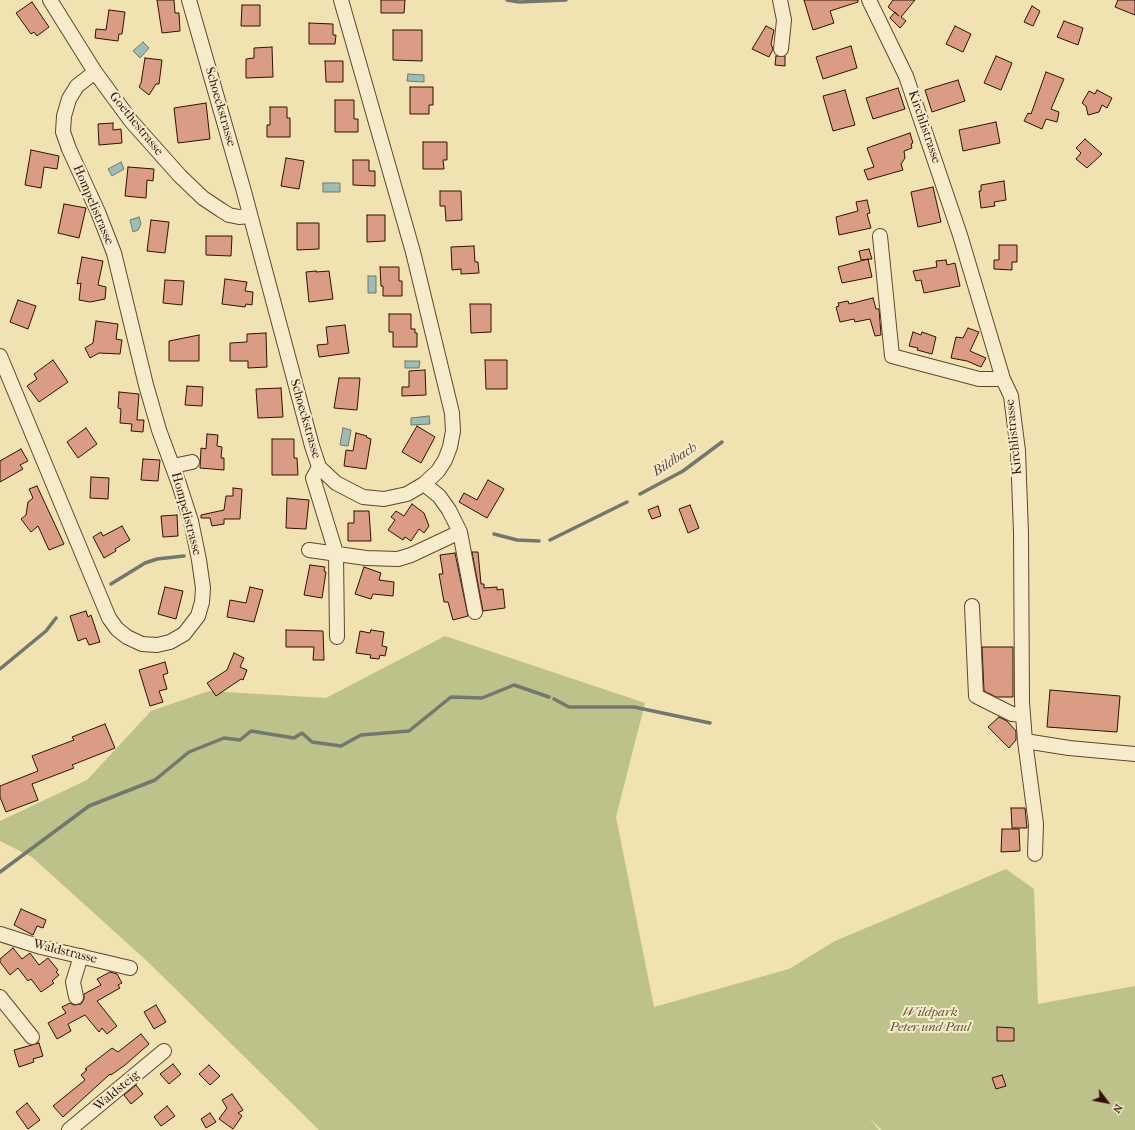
<!DOCTYPE html>
<style>
body{margin:0}
#map{position:relative;width:1135px;height:1130px;overflow:hidden;background:#f1e2b1;font-family:"IM FELL French Canon",serif}
canvas{display:block}
.north{position:absolute;left:1087px;top:1082px;width:40px;height:40px;-webkit-text-stroke:3px #f6eccc;paint-order:stroke;rotate:122deg;font-size:11px;font-weight:700;line-height:16px;text-align:center;color:#321102}
.north::after{content:'';display:block;margin:auto;width:14px;height:18px;background:#321102;clip-path:polygon(50% 0,100% 100%,50% 72%,0 100%)}
</style>
<div id="map">
<canvas width="1135" height="1130"></canvas>
<div class="north">N</div>
</div>
<script>
const ctx = document.querySelector('canvas').getContext('2d');
ctx.lineJoin = 'round';
function paint(path, color) { ctx.fillStyle = color; ctx.fill(path, 'evenodd'); }
const poly = rows => new Path2D(rows.map(r => 'M' + r).join(''));
function strokePath(path, color, width, dash) { ctx.strokeStyle = color; ctx.lineWidth = width; ctx.lineCap = dash ? 'butt' : 'round'; ctx.setLineDash(dash || []); ctx.stroke(path); }
function drawText(font, color, halo, rows, align = 'center') {
  ctx.font = font + ' "IM FELL French Canon",serif'; ctx.lineWidth = 4; ctx.setLineDash([]); ctx.textBaseline = 'middle'; ctx.strokeStyle = halo; ctx.fillStyle = color; for (const [text, x, y, turn = 0] of rows) {
    ctx.save(); ctx.translate(x, y); ctx.rotate((+turn || 0) * Math.PI / 180); ctx.textAlign = isNaN(turn) ? turn : align; if (halo) ctx.strokeText(text, 0, 0); ctx.fillText(text, 0, 0); ctx.restore();
  }
}
const green = poly([
 [445,636,645,703,616,817,654,1007,789,969,835,941,1006,869,1034,889,1038,1004,1135,986,1135,1130,882,1130,869,1118,879,1130,319,1130,148,962,32,857,0,841,0,821,87,780,151,711,209,691,326,698]
]);
const water = poly([
 [143,42,149,48,140,58,133,51,143,42],
 [408,74,424,75,424,82,407,81,408,74],
 [121,162,124,169,112,176,108,169,121,162],
 [323,183,340,183,340,192,323,192,323,183],
 [139,217,141,224,138,230,133,232,130,220,139,217],
 [368,276,376,276,376,293,368,293,368,276],
 [405,361,420,361,419,368,405,368,405,361],
 [429,416,430,424,411,425,411,418,429,416],
 [343,428,351,430,348,446,340,445,343,428]
]);
const stream = poly([
 [507,0,519,2,566,0],
 [640,494,683,471,722,442],
 [494,534,517,540,539,541],
 [550,540,627,502],
 [111,584,145,563,157,559,184,556],
 [0,669,46,631,56,618],
 [554,699,569,707,634,707,710,723],
 [0,872,89,806,155,780,189,752,224,738,240,740,251,731,294,738,302,733,312,742,341,746,361,735,409,731,451,697,482,698,514,685,549,697]
]);
const building = poly([
 [157,0,174,0,175,13,179,13,180,31,162,33,157,0],
 [381,0,405,0,404,13,381,13,381,0],
 [804,0,858,0,858,2,830,11,834,23,813,30,804,0],
 [893,0,915,0,901,17,906,21,900,28,890,18,895,12,899,16,888,7,893,0],
 [1118,0,1135,0,1135,15,1115,7,1118,0],
 [32,2,49,27,37,36,34,32,31,34,16,13,32,2],
 [242,5,260,5,260,26,241,26,242,5],
 [1032,6,1040,11,1033,26,1024,22,1032,6],
 [109,10,125,12,122,34,119,34,118,41,95,38,96,29,106,30,109,10],
 [1064,21,1083,28,1078,45,1057,37,1064,21],
 [309,23,333,24,333,35,336,35,335,44,309,44,309,23],
 [766,26,774,30,771,44,773,49,769,57,752,49,766,26],
 [955,26,971,34,963,52,946,44,955,26],
 [393,30,422,30,422,61,393,60,393,30],
 [851,46,857,68,823,79,816,57,851,46],
 [272,47,273,77,246,78,246,59,254,58,254,48,272,47],
 [776,56,785,56,785,66,775,65,776,56],
 [996,56,1012,63,1001,90,984,83,996,56],
 [145,58,162,60,159,84,156,84,149,95,139,87,141,83,145,58],
 [325,61,343,61,343,82,326,82,325,61],
 [1046,72,1064,79,1051,109,1059,112,1057,122,1046,119,1042,129,1024,121,1028,113,1031,114,1046,72],
 [958,80,965,101,932,112,925,90,958,80],
 [410,87,433,87,433,105,429,105,429,114,410,114,410,87],
 [898,88,905,109,873,119,866,98,898,88],
 [845,90,855,125,833,131,823,96,845,90],
 [1097,90,1112,98,1107,108,1102,105,1099,112,1088,115,1086,106,1082,103,1089,91,1095,94,1097,90],
 [335,100,354,100,354,119,358,119,358,132,335,132,335,100],
 [206,103,210,139,178,143,174,108,206,103],
 [270,107,287,107,287,118,290,118,290,137,267,137,267,125,270,125,270,107],
 [996,122,1000,143,963,151,959,130,996,122],
 [113,123,113,130,121,129,122,143,99,145,98,124,113,123],
 [910,133,913,143,911,144,912,148,904,151,905,158,901,164,903,170,868,180,864,170,874,167,867,148,910,133],
 [1085,139,1102,154,1087,168,1076,159,1081,153,1076,148,1085,139],
 [423,142,447,142,447,160,443,160,444,169,423,169,423,142],
 [31,150,59,156,57,169,44,167,41,188,25,185,31,150],
 [286,158,304,161,299,189,281,186,286,158],
 [353,160,369,160,369,171,375,171,375,186,353,185,353,160],
 [128,167,154,169,153,181,147,180,146,198,125,196,128,167],
 [1004,181,1006,200,994,202,995,206,981,208,979,191,981,191,981,185,1004,181],
 [933,187,941,222,918,227,911,192,933,187],
 [440,191,461,191,462,220,446,221,445,206,440,206,440,191],
 [867,200,870,213,867,214,871,228,839,235,836,217,858,211,856,202,867,200],
 [64,204,86,208,79,238,58,233,64,204],
 [367,215,385,215,385,241,367,242,367,215],
 [151,220,169,222,165,253,147,251,151,220],
 [297,223,319,223,319,249,297,250,297,223],
 [206,236,232,236,231,256,206,255,206,236],
 [999,245,1017,245,1017,262,1012,262,1012,270,994,269,994,260,999,260,999,245],
 [474,246,475,262,478,262,479,273,461,274,461,269,452,270,451,247,474,246],
 [869,249,872,259,861,260,859,251,869,249],
 [82,257,103,261,98,285,106,287,105,299,90,302,79,300,81,283,77,284,82,257],
 [868,259,872,277,842,283,838,267,868,259],
 [946,260,947,265,955,263,960,286,924,293,921,280,916,281,913,271,937,267,936,261,946,260],
 [380,267,399,267,399,281,402,281,402,296,383,296,383,286,381,286,380,267],
 [316,271,316,272,329,271,333,299,309,302,306,272,316,271],
 [225,279,247,282,245,291,253,292,252,305,246,304,245,307,222,304,225,279],
 [165,280,184,281,182,305,163,303,165,280],
 [873,298,876,309,879,309,881,335,875,336,870,319,855,322,854,319,840,322,836,307,839,306,838,303,848,301,849,304,873,298],
 [18,300,36,306,28,329,10,322,18,300],
 [470,304,491,304,491,332,471,333,470,304],
 [389,314,411,314,411,329,415,329,415,333,417,333,417,347,393,347,393,332,389,332,389,314],
 [96,321,118,324,116,339,122,340,120,354,99,353,90,358,85,348,93,343,96,321],
 [345,325,349,353,319,357,317,345,328,344,326,327,345,325],
 [968,328,979,332,970,351,986,358,981,367,967,361,951,358,956,337,963,338,968,328],
 [913,332,921,335,922,332,936,337,932,354,917,350,918,348,909,346,913,332],
 [266,333,267,367,248,368,248,361,230,361,230,343,247,342,247,334,266,333],
 [199,335,199,361,169,361,169,341,199,335],
 [53,360,68,382,39,402,27,386,37,379,34,374,53,360],
 [485,360,507,360,507,389,486,389,485,360],
 [425,370,426,395,402,396,402,387,409,387,409,371,425,370],
 [339,378,360,378,357,410,334,408,339,378],
 [187,386,203,387,202,406,185,405,187,386],
 [281,388,283,417,258,418,256,389,281,388],
 [119,392,139,394,137,420,144,420,143,432,131,431,132,424,120,423,121,409,118,408,119,392],
 [417,426,435,437,421,463,402,452,417,426],
 [86,428,97,444,78,458,67,442,86,428],
 [356,433,367,436,366,437,371,439,366,469,344,466,346,450,353,451,356,433],
 [207,434,218,435,217,446,222,447,221,458,224,458,224,470,200,468,201,448,206,449,207,434],
 [272,439,294,439,294,458,297,458,298,475,272,475,272,439],
 [21,449,28,461,20,465,23,469,0,482,0,461,21,449],
 [143,459,160,460,158,481,141,480,143,459],
 [91,477,109,478,108,499,90,498,91,477],
 [488,480,504,489,487,518,459,502,464,493,477,500,488,480],
 [37,486,64,544,49,550,38,526,31,532,21,519,26,515,28,502,33,498,29,489,37,486],
 [233,488,242,489,240,519,224,519,224,524,212,526,210,518,201,518,201,515,224,510,226,496,233,496,233,488],
 [287,498,309,500,306,529,286,528,287,498],
 [412,504,424,513,429,526,424,533,419,529,411,541,405,537,403,540,388,530,395,520,391,517,396,511,404,516,412,504],
 [690,505,699,528,688,533,679,509,690,505],
 [658,506,661,516,652,519,648,510,658,506],
 [354,511,369,511,371,541,348,541,348,523,354,523,354,511],
 [177,515,178,536,163,537,161,516,177,515],
 [122,526,130,540,115,549,116,551,104,558,93,537,101,532,103,536,122,526],
 [472,552,478,552,481,584,484,584,484,588,497,587,497,590,503,589,505,608,483,611,472,552],
 [455,553,468,616,453,620,448,602,444,602,439,574,443,574,440,555,455,553],
 [310,565,325,567,324,571,326,572,322,598,304,595,310,565],
 [364,567,381,573,379,580,394,582,393,596,373,594,371,599,355,594,364,567],
 [165,587,183,591,176,619,158,614,165,587],
 [250,587,263,590,254,622,227,617,230,600,246,603,250,587],
 [86,611,88,617,91,615,100,642,89,645,86,638,78,641,70,616,86,611],
 [286,630,323,631,324,660,313,660,314,647,286,647,286,630],
 [371,630,384,632,382,646,387,647,385,656,380,655,379,659,370,658,371,655,356,653,360,631,370,633,371,630],
 [982,647,1013,647,1013,697,996,697,984,691,982,647],
 [234,653,244,658,240,667,247,670,243,680,241,679,216,696,207,683,227,670,234,653],
 [165,662,168,673,163,675,167,689,159,691,163,702,150,706,139,670,165,662],
 [1050,690,1120,696,1117,732,1047,727,1050,690],
 [999,717,1007,721,1016,731,1016,740,1009,748,988,727,999,717],
 [105,724,115,748,72,765,74,768,32,784,38,800,6,812,0,797,0,786,38,771,32,756,74,740,72,737,105,724],
 [1011,808,1025,808,1027,828,1012,828,1011,808],
 [1002,829,1019,829,1020,851,1001,852,1002,829],
 [21,909,46,920,43,928,37,926,33,935,14,925,21,909],
 [13,948,22,959,30,953,39,965,48,958,58,970,56,972,59,975,52,981,54,983,41,992,31,979,28,981,18,968,10,975,0,962,0,959,13,948],
 [110,972,117,974,122,983,118,985,120,988,97,1001,117,1026,107,1034,102,1028,99,1032,85,1015,68,1024,71,1031,57,1039,48,1023,66,1013,62,1007,70,1003,74,1005,81,1004,84,999,84,994,101,985,97,979,110,972],
 [156,1005,166,1022,154,1029,144,1012,156,1005],
 [997,1027,1014,1028,1014,1041,997,1041,997,1027],
 [141,1034,149,1044,125,1065,111,1075,110,1074,63,1117,53,1106,85,1080,81,1075,87,1070,85,1069,112,1048,118,1052,141,1034],
 [39,1043,43,1056,33,1059,34,1062,19,1067,14,1050,39,1043],
 [173,1064,181,1074,169,1084,160,1074,173,1064],
 [209,1065,220,1076,210,1085,199,1074,209,1065],
 [1002,1075,1006,1086,996,1089,992,1078,1002,1075],
 [136,1085,143,1094,131,1104,124,1095,136,1085],
 [232,1094,243,1110,238,1113,242,1116,233,1129,219,1119,227,1108,222,1100,232,1094],
 [27,1103,40,1120,28,1129,16,1112,27,1103],
 [167,1106,175,1116,161,1126,154,1117,167,1106],
 [210,1113,216,1122,206,1128,201,1119,210,1113]
]);
const minor = poly([
 [50,0,95,72,131,121,180,176,203,198,221,210,229,215,239,217,250,216],
 [189,0,243,188,312,446,319,467,336,483,363,497,384,499,407,494,424,484,438,471,445,460,450,447,453,431,452,413,413,252,341,0],
 [780,0,784,20,781,49],
 [869,0,906,76,960,235,1003,379,1011,396,1018,451,1021,533,1022,702,1025,741,1069,748,1135,754],
 [880,236,892,356,979,379,1003,379],
 [0,356,109,618,117,629,127,637,142,644,157,645,170,642,184,634,198,616,202,602,203,588,199,560,191,521,179,484,159,430,146,385,114,253,98,212,69,149,63,132,64,116,69,99,77,86,95,72],
 [173,466,192,462],
 [319,467,313,478,336,553,337,637],
 [424,484,439,496,449,510,460,532,475,612],
 [309,550,366,558,398,559,411,555,460,532],
 [972,606,976,696,1012,714,1023,715],
 [1025,741,1036,824,1035,854],
 [0,934,41,947,130,968],
 [0,997,32,1037],
 [76,997,73,982,81,956],
 [69,1130,164,1051]
]);
const streetNames = [
 ["Schoeckstrasse",220,107,74],
 ["Goethestrasse",136,124,51],
 ["Kirchlistrasse",924,127,71],
 ["Hompelistrasse",93,205,67],
 ["Schoeckstrasse",305,419,74],
 ["Kirchlistrasse",1014,437,-96],
 ["Hompelistrasse",186,514,75],
 ["Waldstrasse",65,952,14],
 ["Waldsteig",117,1091,-40]
];
const parkNames = [
 ["Wildpark",930,1013],
 ["Peter und Paul",930,1028]
];
const waterNames = [
 ["Bildbach",675,460,-33]
];
paint(green, '#bcc28a');
paint(water, '#9dbcb4');
strokePath(water, '#72786d', 1);
strokePath(stream, '#72786d', 3.5);
paint(building, '#da9c85');
strokePath(building, '#321102', 1);
strokePath(minor, '#62452e', 16);
strokePath(minor, '#f6eccc', 14);
drawText('13px', '#321102', '#f6eccc', streetNames);
drawText('italic 13px', '#624f32', '#f6eccc', parkNames);
drawText('italic 14px', '#574d40', '#f6eccc', waterNames);
</script>
